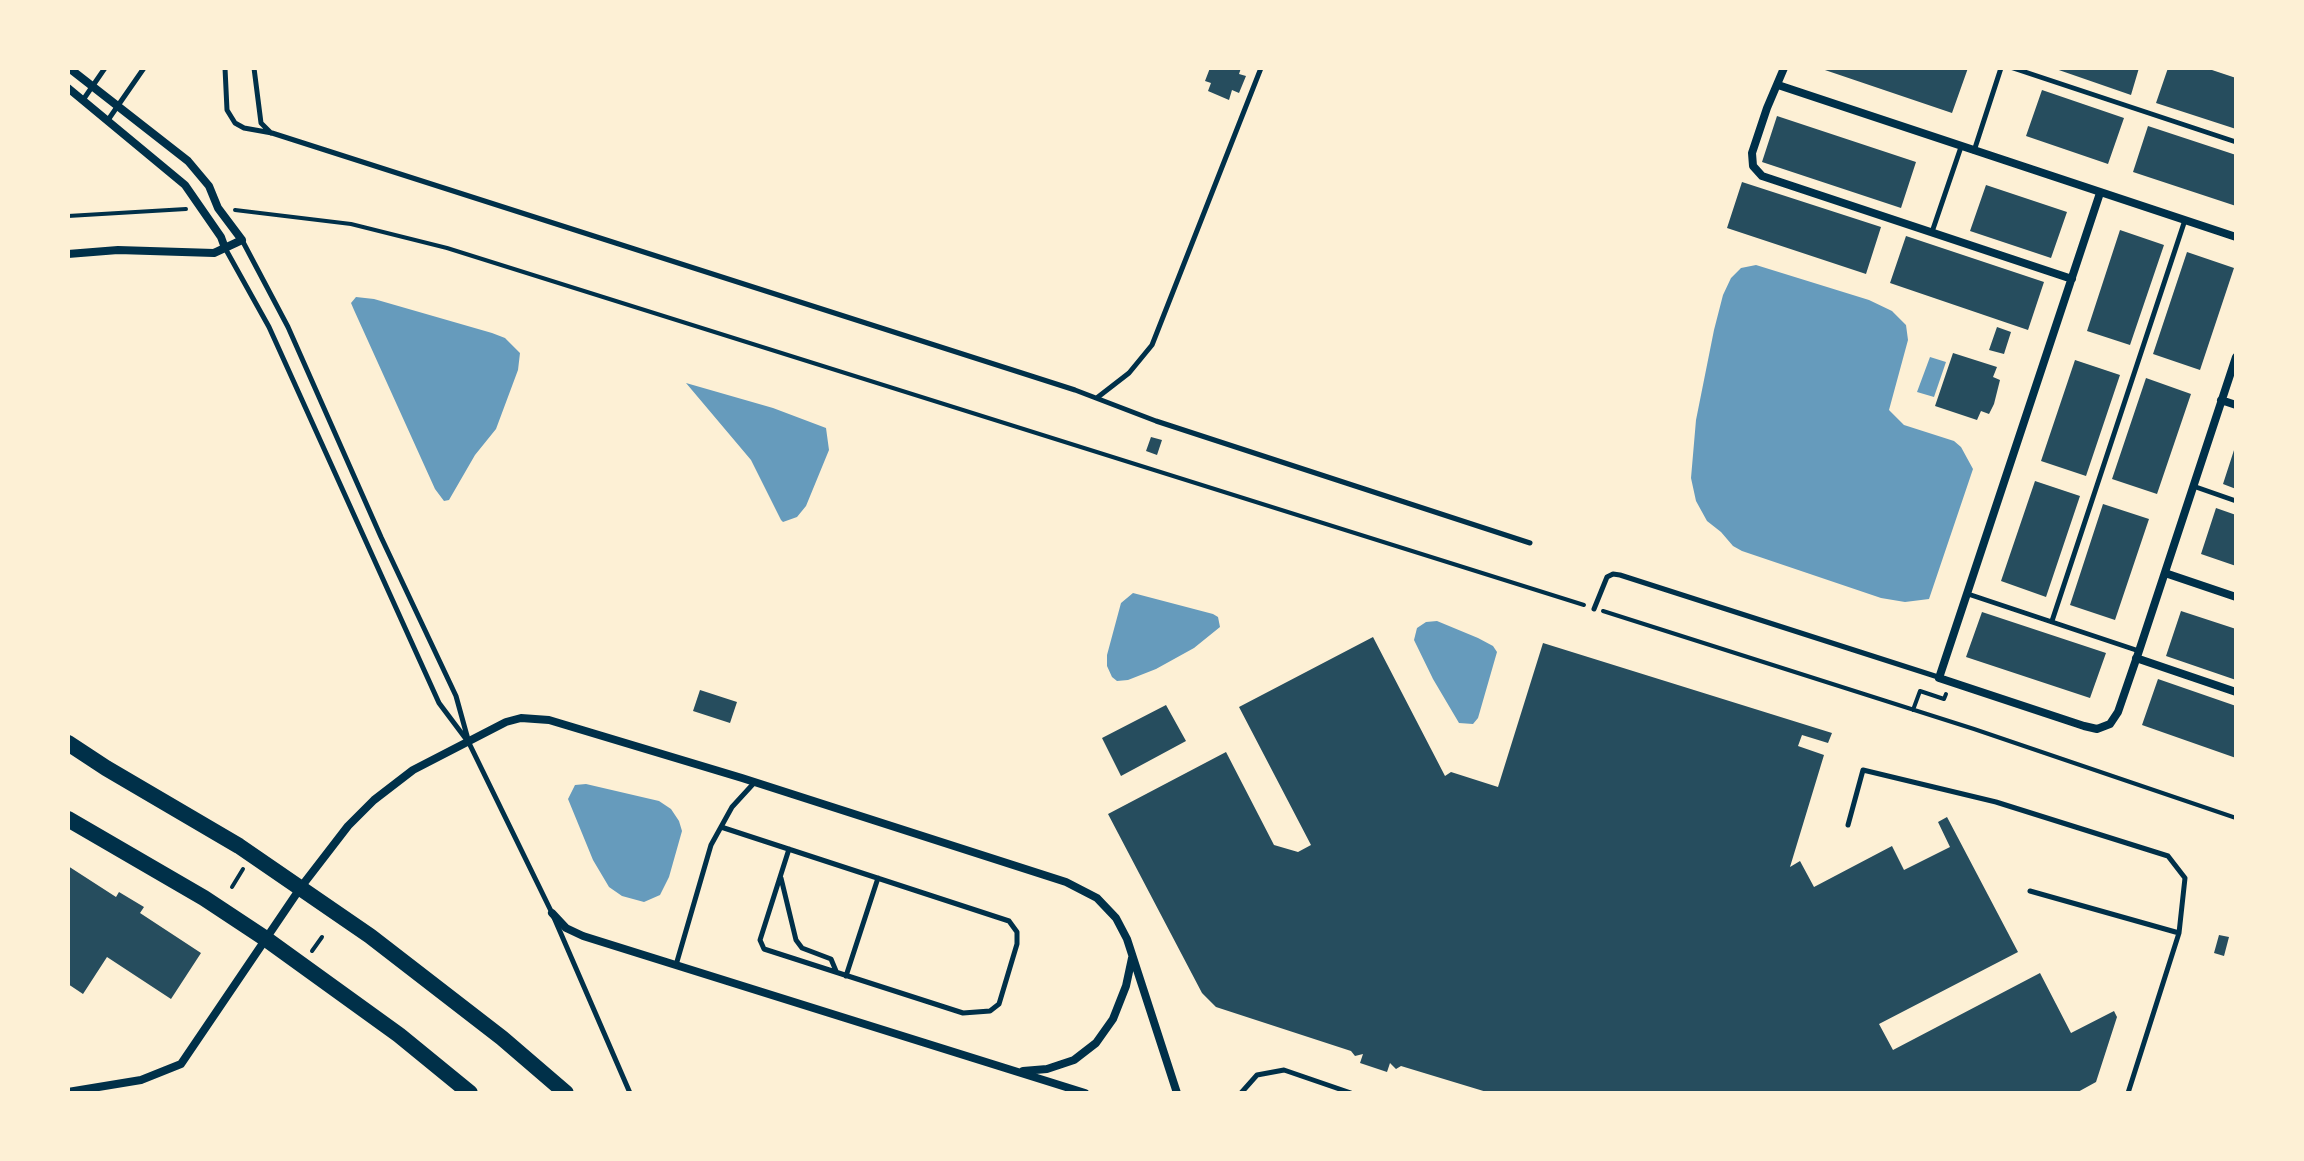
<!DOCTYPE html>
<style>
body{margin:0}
#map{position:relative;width:2304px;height:1161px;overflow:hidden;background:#fdf0d5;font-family:"Sofia Sans Condensed",sans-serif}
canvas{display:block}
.frame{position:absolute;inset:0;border:70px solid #fdf0d5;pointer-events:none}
</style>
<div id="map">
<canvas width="2304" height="1161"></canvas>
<div class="frame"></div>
</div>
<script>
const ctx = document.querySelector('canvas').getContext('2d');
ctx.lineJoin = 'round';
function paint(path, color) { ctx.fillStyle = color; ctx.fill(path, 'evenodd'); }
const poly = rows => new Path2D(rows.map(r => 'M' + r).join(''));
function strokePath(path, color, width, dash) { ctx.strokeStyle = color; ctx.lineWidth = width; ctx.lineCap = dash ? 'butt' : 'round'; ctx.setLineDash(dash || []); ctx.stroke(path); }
const water = poly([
 [1756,265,1869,300,1892,311,1906,325,1908,340,1889,410,1904,425,1954,441,1961,447,1973,469,1929,599,1905,602,1881,598,1742,551,1733,546,1721,532,1707,521,1696,501,1691,478,1696,420,1714,330,1723,295,1731,278,1741,268],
 [356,297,374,299,492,333,505,338,520,353,518,370,496,429,475,455,449,500,444,501,435,489,354,310,351,303],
 [1930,357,1946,362,1934,397,1917,392],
 [686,383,773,408,826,428,829,450,806,506,797,517,783,522,781,520,751,460],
 [1133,593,1213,614,1218,617,1220,627,1194,648,1156,669,1128,680,1117,681,1112,677,1107,666,1107,655,1121,603],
 [1437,621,1478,638,1493,646,1497,652,1478,718,1473,724,1459,723,1433,679,1414,640,1417,628,1426,622],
 [586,784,659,801,671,809,679,821,682,831,669,877,660,895,644,902,622,896,609,887,593,860,568,799,575,785]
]);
const building = poly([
 [1210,68,1241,68,1239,74,1246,76,1239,93,1232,90,1229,100,1208,91,1211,83,1205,81],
 [1819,68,1968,68,1952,113],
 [2053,68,2139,68,2131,95],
 [2168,68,2206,68,2236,78,2236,129,2156,103],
 [2042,90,2124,118,2108,164,2026,136],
 [1777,116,1916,162,1901,208,1762,162],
 [2148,126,2236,155,2236,206,2133,172],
 [1742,182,1881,227,1866,274,1727,228],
 [1986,185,2067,212,2051,258,1970,231],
 [2120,230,2164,245,2130,345,2087,331],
 [1906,236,2044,282,2028,330,1890,283],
 [2187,252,2234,268,2200,370,2153,354],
 [1997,327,2011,332,2004,354,1989,350],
 [1953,353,1997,367,1993,377,2000,380,1994,404,1989,414,1981,411,1977,420,1935,406],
 [2075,360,2120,375,2086,476,2041,461],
 [2146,378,2191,394,2157,494,2112,479],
 [1151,437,1162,440,1157,455,1146,451],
 [2235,447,2236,447,2236,489,2223,484],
 [2035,481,2080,496,2046,597,2001,581],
 [2103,504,2149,519,2115,620,2070,605],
 [2216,508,2236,515,2236,566,2201,554],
 [2181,611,2236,629,2236,680,2166,656],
 [1982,612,2106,653,2090,698,1966,657],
 [1373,637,1445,776,1451,772,1498,787,1543,643,1832,733,1828,743,1802,735,1798,746,1824,755,1790,867,1800,861,1814,887,1892,846,1904,870,1950,847,1938,822,1947,817,2018,952,1879,1024,1893,1050,2040,973,2071,1033,2114,1011,2117,1017,2096,1082,2076,1093,1490,1093,1401,1066,1396,1069,1390,1063,1387,1072,1360,1063,1363,1054,1355,1056,1351,1051,1216,1007,1202,993,1108,814,1226,752,1274,845,1298,852,1311,845,1239,707],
 [2158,679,2236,706,2236,758,2142,725],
 [700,690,737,702,730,723,693,711],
 [1166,705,1186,741,1121,776,1102,738],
 [68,866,116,897,119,892,144,907,140,913,201,953,171,999,107,957,83,994,68,984],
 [2219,935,2229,937,2224,956,2214,953]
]);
const path = poly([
 [235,210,351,224,447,248,1584,605],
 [68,216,186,209],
 [1603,611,1974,729,2236,818],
 [1913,710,1920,691,1944,699,1946,694],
 [232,887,243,869],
 [312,951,322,937]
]);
const service = poly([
 [225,68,227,110,235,123,244,128,272,133,1075,390,1156,421,1530,543],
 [254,68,261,123,271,133],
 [2013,68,2236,142],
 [83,100,105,68],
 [108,120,144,68],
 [1974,151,2001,68],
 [1932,232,1961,147],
 [242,240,288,327,381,537,456,696,469,743,552,913,630,1093],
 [225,248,269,327,439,703,466,739],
 [1098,397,1129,373,1152,345,1261,68],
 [2193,486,2236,501],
 [1968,594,2139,651],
 [1594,609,1607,577,1613,574,1620,575,1938,677],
 [2052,621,2185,220],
 [1848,825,1863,770,1996,802,2168,856,2185,878,2179,933,2128,1093],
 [721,827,1009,921,1017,932,1017,944,999,1004,990,1011,963,1013,764,949,760,940,789,849],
 [781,878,796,940,802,948,831,959,836,971],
 [2030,891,2179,933],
 [676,965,711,845,732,807,754,783],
 [846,976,878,878],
 [1241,1093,1257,1075,1284,1070,1351,1093]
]);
const minor = poly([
 [1784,68,1767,108,1752,153,1753,166,1762,176,2072,279],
 [1778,85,2236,237],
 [68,88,185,185,221,237,225,248],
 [2100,193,1939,678,2084,726,2097,729,2110,724,2118,712,2139,651,2236,357],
 [68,254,118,250,214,253,242,240,218,208,209,186,188,161,69,68],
 [2221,400,2236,405],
 [2165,573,2236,597],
 [2136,658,2236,692],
 [552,913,566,928,583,936,1085,1093],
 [1023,1071,1047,1069,1074,1060,1096,1043,1113,1019,1126,986,1132,958],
 [68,1092,141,1080,181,1064,301,887,348,826,374,800,413,770,506,722,521,718,549,720,742,778,1066,882,1097,898,1116,918,1127,939,1177,1093]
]);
const primary = poly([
 [68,743,106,768,239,846,370,936,502,1038,566,1093],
 [68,819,204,898,266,939,399,1035,470,1093]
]);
paint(water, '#669bbc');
paint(building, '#264d5e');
strokePath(path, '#003049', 4);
strokePath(service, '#003049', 5);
strokePath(minor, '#003049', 8);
strokePath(primary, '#003049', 16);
</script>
